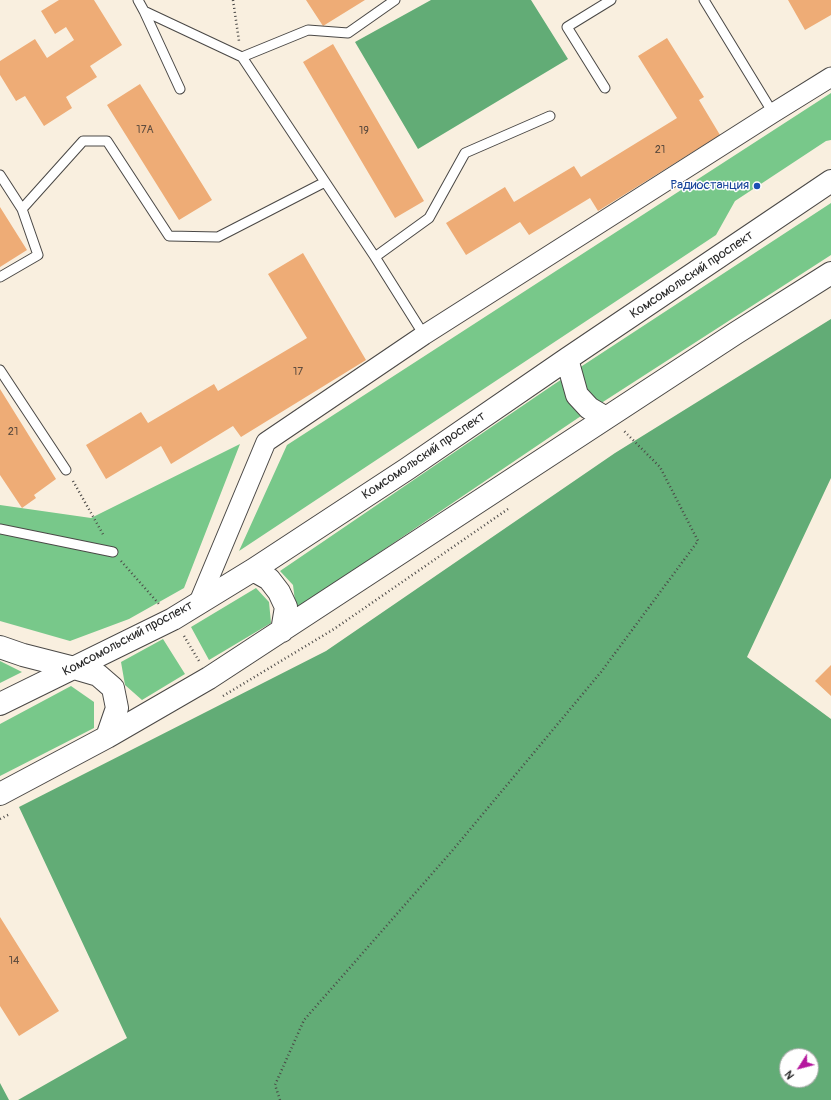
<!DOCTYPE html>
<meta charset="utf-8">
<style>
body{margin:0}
#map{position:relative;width:831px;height:1100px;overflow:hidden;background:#f9efdf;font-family:Pangolin,sans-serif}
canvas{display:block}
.north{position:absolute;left:779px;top:1048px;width:40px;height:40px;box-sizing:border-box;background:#fff;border:1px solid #aaa;border-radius:50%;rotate:234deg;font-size:11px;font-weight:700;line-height:16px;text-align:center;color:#2b2b2b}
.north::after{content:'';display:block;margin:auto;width:14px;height:18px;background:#b5179e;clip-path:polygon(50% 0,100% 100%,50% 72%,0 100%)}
</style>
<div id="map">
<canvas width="831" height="1100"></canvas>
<div class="north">N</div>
</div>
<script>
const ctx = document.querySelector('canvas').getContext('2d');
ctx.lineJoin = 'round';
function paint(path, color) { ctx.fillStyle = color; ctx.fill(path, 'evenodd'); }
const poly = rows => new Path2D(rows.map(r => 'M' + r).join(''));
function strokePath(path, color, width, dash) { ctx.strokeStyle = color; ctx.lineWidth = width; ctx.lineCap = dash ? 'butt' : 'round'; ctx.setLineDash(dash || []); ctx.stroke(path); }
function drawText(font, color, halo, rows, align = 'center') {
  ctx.font = font + ' Pangolin,sans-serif'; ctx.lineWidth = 3; ctx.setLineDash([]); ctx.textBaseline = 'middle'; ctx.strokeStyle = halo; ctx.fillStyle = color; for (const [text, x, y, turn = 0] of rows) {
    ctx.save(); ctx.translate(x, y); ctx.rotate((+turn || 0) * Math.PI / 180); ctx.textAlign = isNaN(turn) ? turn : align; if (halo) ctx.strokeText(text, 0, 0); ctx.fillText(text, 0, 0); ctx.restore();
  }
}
const green = poly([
 [831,93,831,140,826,141,735,201,716,235,239,551,287,445],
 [831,203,831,255,578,418,296,609,293,585,280,571,553,385],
 [240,444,184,588,129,619,70,641,0,621,0,505,91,518],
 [256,588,269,602,271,623,209,660,191,627],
 [163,639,185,674,142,700,125,685,121,662],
 [0,661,22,672,0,683],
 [71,686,94,702,94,728,0,776,0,724]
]);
const forest = poly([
 [431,0,531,0,568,59,418,149,355,42],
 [831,319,831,478,747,657,831,719,831,1100,18,1100,127,1038,19,807,326,651,615,453],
 [787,1056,811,1056,811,1080,787,1080],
 [0,1083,9,1100,0,1100]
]);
const building = poly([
 [59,0,94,0,122,45,90,66,97,77,66,97,72,108,44,126,25,96,16,101,0,75,0,61,35,39,47,58,74,40,66,27,55,34,41,11],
 [306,0,365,0,323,26],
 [788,0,831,0,831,15,805,30],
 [667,38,704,97,699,100,720,135,598,211,590,198,529,235,520,222,466,255,446,223,505,187,514,202,574,166,581,177,677,118,638,56],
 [333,44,424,201,395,218,303,62],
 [140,84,212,200,179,220,107,105],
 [0,207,27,250,0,267],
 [303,253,366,360,241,437,233,426,171,464,161,446,106,479,86,445,141,412,148,423,214,384,218,391,307,338,268,274],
 [0,389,56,479,34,495,36,498,22,508,0,475],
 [831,665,831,696,815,681],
 [0,917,59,1011,19,1036,0,1006]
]);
const path = poly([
 [233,0,239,41],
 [73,481,104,536],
 [121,561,159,604],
 [184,636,199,661],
 [223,696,334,629,508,509],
 [0,819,10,814],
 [280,1100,275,1085,304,1020,452,851,601,672,698,541,660,467,624,431]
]);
const service = poly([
 [138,0,144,11,242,57,375,257,424,335],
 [704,0,773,113],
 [144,11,180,89],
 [242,57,308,30,348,33,395,0],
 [605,88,567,27,611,0],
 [0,175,22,209],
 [375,257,429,218,465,153,550,116],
 [0,277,38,255,22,209,83,141,107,141,169,236,218,237,325,182],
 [0,370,66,470],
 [0,529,113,552]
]);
const minor = poly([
 [199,602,266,442,424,335,773,113,831,77]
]);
const secondary = poly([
 [0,647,23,655,74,668]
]);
const primary = poly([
 [567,359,577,395,589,408,606,418],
 [253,570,269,579,279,592,286,607,282,631],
 [74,668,98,675,113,688,117,708,107,737],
 [0,704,173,619,253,570,407,469,567,359,831,181],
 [0,794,107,737,209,678,736,333,831,273]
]);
const markers = [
 [757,186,4,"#1a4fb4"]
];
const numberNames = [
 ["17А",145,130],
 ["19",364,131],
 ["21",660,150],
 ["17",298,372],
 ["21",13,432],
 ["14",14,961]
];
const transitNames = [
 ["Радиостанция",749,186]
];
const streetNames = [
 ["Комсомольский проспект",692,275,-34],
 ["Комсомольский проспект",424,456,-34],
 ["Комсомольский проспект",128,639,-28]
];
paint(green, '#78c88a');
paint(forest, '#62ac76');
paint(building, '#eeac76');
strokePath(service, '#4a4846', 11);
strokePath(minor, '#4a4846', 21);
strokePath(secondary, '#4a4846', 24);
strokePath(primary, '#4a4846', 24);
strokePath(path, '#4a4846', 2.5, [1, 3]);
strokePath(service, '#fff', 9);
strokePath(minor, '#fff', 19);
strokePath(secondary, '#fff', 22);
strokePath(primary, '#fff', 22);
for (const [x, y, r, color] of markers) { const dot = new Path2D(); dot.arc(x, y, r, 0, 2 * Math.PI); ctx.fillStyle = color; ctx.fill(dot); strokePath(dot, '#fff', 1.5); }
drawText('11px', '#5c4b3e', null, numberNames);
drawText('13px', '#164399', '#fff', transitNames, 'right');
drawText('13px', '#2b2b2b', '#fff', streetNames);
</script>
